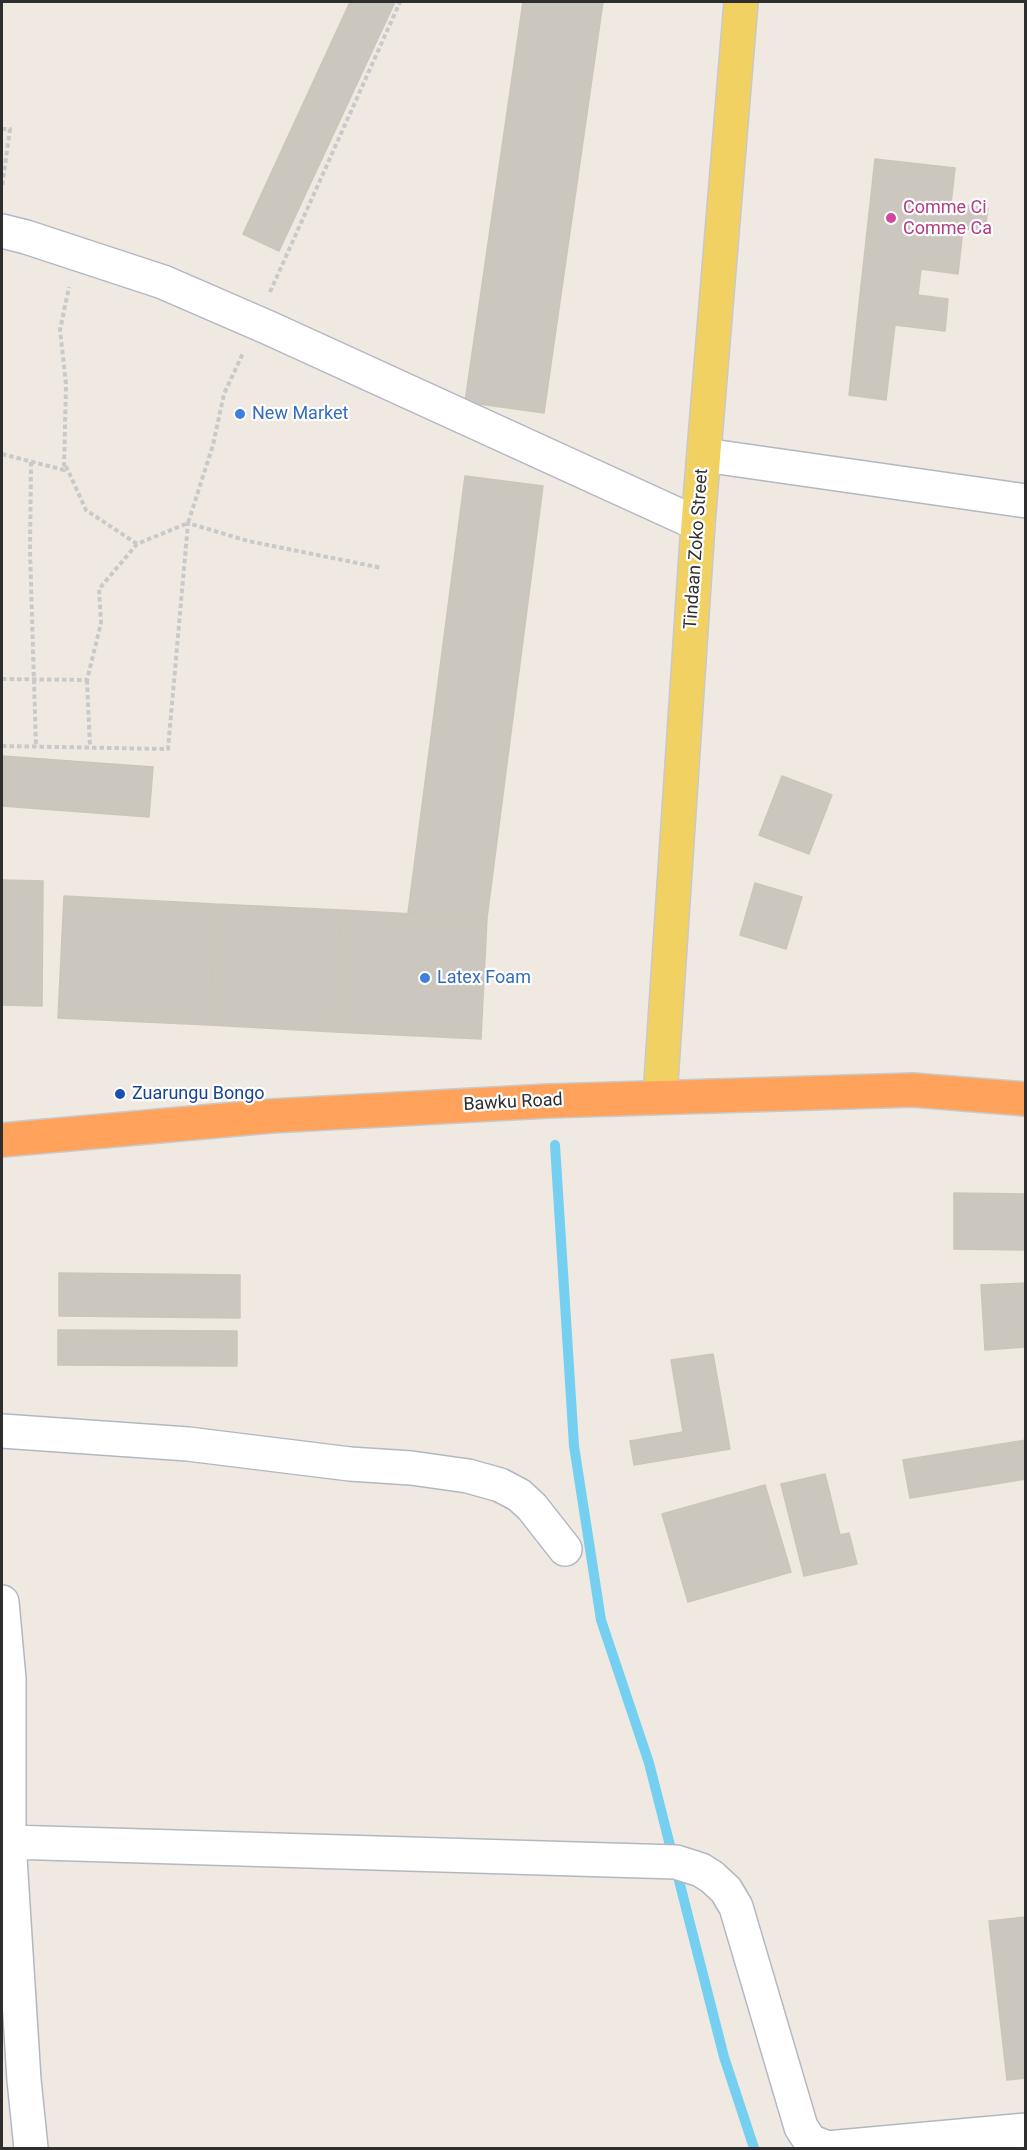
<!DOCTYPE html>
<style>
body{margin:0}
#map{position:relative;width:1027px;height:2150px;overflow:hidden;background:#efe9e1;font-family:Roboto,sans-serif}
canvas{display:block}
.frame{position:absolute;inset:0;border:3px solid #2e2e2e;pointer-events:none}
</style>
<div id="map">
<canvas width="1027" height="2150"></canvas>
<div class="frame"></div>
</div>
<script>
const ctx = document.querySelector('canvas').getContext('2d');
ctx.lineJoin = 'round';
const poly = rows => new Path2D(rows.map(r => 'M' + r).join(''));
function strokePath(path, color, width, dash) { ctx.strokeStyle = color; ctx.lineWidth = width; ctx.lineCap = dash ? 'butt' : 'round'; ctx.setLineDash(dash || []); ctx.stroke(path); }
function paint(path, color) { ctx.fillStyle = color; ctx.fill(path, 'evenodd'); }
function drawText(font, color, halo, rows, align = 'center') {
  ctx.font = font + ' Roboto,sans-serif'; ctx.lineWidth = 4.5; ctx.setLineDash([]); ctx.textBaseline = 'middle'; ctx.strokeStyle = halo; ctx.fillStyle = color; for (const [text, x, y, turn = 0] of rows) {
    ctx.save(); ctx.translate(x, y); ctx.rotate((+turn || 0) * Math.PI / 180); ctx.textAlign = isNaN(turn) ? turn : align; if (halo) ctx.strokeText(text, 0, 0); ctx.fillText(text, 0, 0); ctx.restore();
  }
}
const stream = poly([
 [555,1145,574,1446,601,1620,649,1763,724,2057,754,2148]
]);
const building = poly([
 [350,2,395,2,279,251,243,234,350,2],
 [523,2,603,2,544,413,465,402,523,2],
 [875,159,955,168,951,204,988,208,985,231,963,229,958,274,921,269,918,295,948,299,945,331,895,325,886,400,849,395,875,159],
 [465,476,543,486,487,918,408,913,465,476],
 [2,756,153,767,149,817,2,806,2,756],
 [782,776,832,795,809,854,759,835,782,776],
 [2,880,43,881,42,1006,2,1005,2,880],
 [755,883,802,897,786,949,740,935,755,883],
 [64,896,215,904,210,1025,58,1018,64,896],
 [215,904,341,910,335,1032,210,1025,215,904],
 [341,910,487,918,481,1039,335,1032,341,910],
 [954,1193,1026,1194,1026,1250,954,1249,954,1193],
 [59,1273,240,1275,240,1318,59,1316,59,1273],
 [1026,1283,1026,1328,1023,1328,1025,1347,985,1350,981,1285,1026,1283],
 [58,1330,237,1331,237,1366,58,1365,58,1330],
 [713,1354,730,1449,634,1465,630,1441,683,1432,671,1360,713,1354],
 [1026,1440,1026,1479,910,1498,903,1460,1026,1440],
 [825,1474,840,1535,849,1533,857,1564,804,1576,781,1484,825,1474],
 [765,1485,791,1572,688,1602,662,1514,765,1485],
 [1026,1917,1026,2078,1007,2080,989,1921,1026,1917]
]);
const path = poly([
 [2,129,10,129,2,187],
 [270,292,400,2],
 [2,454,64,470,66,384,60,330,69,287],
 [31,462,30,551,36,747],
 [66,466,86,510,137,544],
 [2,679,87,680,101,623,99,589,137,544,188,523,213,445,224,394,243,353],
 [87,680,90,747],
 [2,746,168,749,188,523,248,541,382,568]
]);
const minor = poly([
 [2,231,26,237,163,282,269,328,698,524],
 [704,455,1026,501],
 [2,1431,188,1444,350,1464,411,1468,468,1476,500,1485,519,1495,532,1507,565,1549],
 [2,1602,9,1679,9,1842,24,2080,31,2148],
 [9,1842,676,1862,701,1870,712,1877,726,1890,736,1907,801,2127,810,2141,827,2148,1026,2130]
]);
const major = poly([
 [660,1097,698,524,741,2]
]);
const highway = poly([
 [2,1140,271,1116,548,1101,913,1090,1026,1099]
]);
const markers = [
 [891,218,6,"#d1479c"],
 [240,414,6,"#3f7fe0"],
 [425,978,6,"#3f7fe0"],
 [120,1094,6,"#1a4fb4"]
];
const hotelNames = [
 ["Comme Ci",903,208],
 ["Comme Ca",903,229]
];
const shopNames = [
 ["New Market",252,414],
 ["Latex Foam",437,978]
];
const streetNames = [
 ["Tindaan Zoko Street",697,549,-86],
 ["Bawku Road",513,1103,-3]
];
const transitNames = [
 ["Zuarungu Bongo",132,1094]
];
strokePath(stream, '#75cff0', 10);
paint(building, '#cbc7bf');
strokePath(building, '#cbc5ba', 1.5);
strokePath(minor, '#b4b7c1', 36);
strokePath(major, '#c9c9c9', 36);
strokePath(highway, '#c9c9c9', 36);
strokePath(path, '#c9c9c9', 4, [4.5, 3]);
strokePath(minor, '#fff', 33);
strokePath(major, '#f2d163', 33);
strokePath(highway, '#ffa35c', 33);
for (const [x, y, r, color] of markers) { const dot = new Path2D(); dot.arc(x, y, r, 0, 2 * Math.PI); ctx.fillStyle = color; ctx.fill(dot); strokePath(dot, '#fff', 2); }
drawText('18px', '#b23c85', '#fff', hotelNames, 'left');
drawText('18px', '#366cbe', '#fff', shopNames, 'left');
drawText('18px', '#2e2e2e', '#fff', streetNames);
drawText('18px', '#164399', '#fff', transitNames, 'left');
</script>
